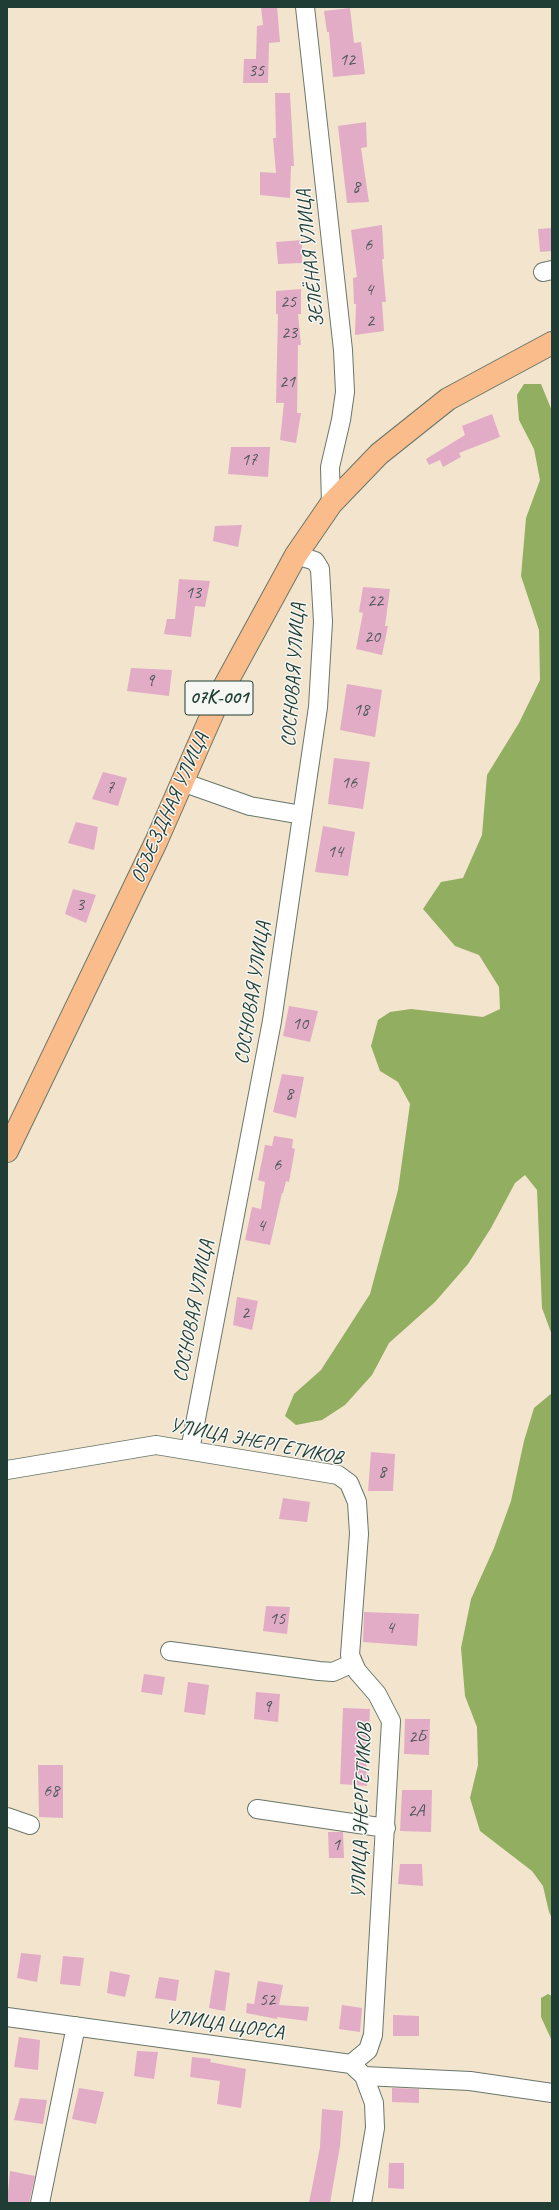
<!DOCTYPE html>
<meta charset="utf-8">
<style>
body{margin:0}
#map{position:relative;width:559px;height:2210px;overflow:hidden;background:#f2e4cd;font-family:Caveat,sans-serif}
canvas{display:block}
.frame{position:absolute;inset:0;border:8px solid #1f3d34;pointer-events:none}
</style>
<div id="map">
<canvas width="559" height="2210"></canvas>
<div class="frame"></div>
</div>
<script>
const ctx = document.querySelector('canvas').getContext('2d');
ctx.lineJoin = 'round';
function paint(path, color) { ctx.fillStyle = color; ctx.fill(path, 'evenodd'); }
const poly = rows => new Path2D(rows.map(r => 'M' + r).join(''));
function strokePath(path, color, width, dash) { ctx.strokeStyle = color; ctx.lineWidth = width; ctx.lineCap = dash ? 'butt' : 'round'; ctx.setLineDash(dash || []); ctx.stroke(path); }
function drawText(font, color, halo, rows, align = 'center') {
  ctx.font = font + ' Caveat,sans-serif'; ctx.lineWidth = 3; ctx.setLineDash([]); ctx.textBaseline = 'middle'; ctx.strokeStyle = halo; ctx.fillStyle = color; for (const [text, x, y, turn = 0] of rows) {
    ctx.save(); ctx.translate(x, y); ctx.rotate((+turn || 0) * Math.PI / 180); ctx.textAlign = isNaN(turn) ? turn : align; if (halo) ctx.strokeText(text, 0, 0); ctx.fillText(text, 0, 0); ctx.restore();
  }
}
const forest = poly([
 [524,384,541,384,552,411,552,1335,542,1308,537,1190,525,1175,515,1183,491,1228,468,1264,435,1302,389,1343,372,1375,345,1405,322,1420,296,1425,285,1416,294,1394,321,1370,370,1294,398,1190,410,1104,398,1082,380,1071,371,1046,378,1020,390,1012,411,1009,483,1017,500,1009,499,987,479,955,455,946,423,909,441,882,463,878,482,835,487,775,519,723,540,680,539,630,521,576,526,518,540,480,534,449,519,420,517,395],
 [552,1393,552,1918,549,1912,543,1886,532,1871,480,1831,470,1798,478,1765,477,1727,465,1696,461,1648,471,1599,494,1548,511,1501,524,1441,534,1408],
 [548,1994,552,1996,552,2041,541,2017,541,1998]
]);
const building = poly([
 [261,7,277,7,280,42,269,43,268,83,243,83,244,59,256,59,257,26,263,25],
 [350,8,354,43,361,42,365,74,333,77,329,32,327,32,324,11],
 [275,93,290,93,294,166,291,166,290,198,260,195,260,172,276,173,273,138,276,138],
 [366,122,367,147,361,148,369,202,347,203,338,126],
 [382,225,384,259,382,259,386,302,382,302,384,331,355,335,356,304,354,304,353,278,357,277,351,230],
 [552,228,552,251,540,252,538,229],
 [302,240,302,263,278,264,276,242],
 [301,289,301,314,298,314,301,345,298,345,297,413,301,413,296,443,280,440,284,403,276,403,278,314,276,314,276,291],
 [492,414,500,437,459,453,461,457,443,467,440,460,429,465,426,459,465,435,462,426],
 [231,447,270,447,268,477,228,474],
 [242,525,238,547,213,541,215,526],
 [179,579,210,581,205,607,195,606,191,637,164,634,167,619,175,619],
 [363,587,390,589,385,626,388,626,382,655,356,649,363,613,359,612],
 [131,668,172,670,169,696,127,691],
 [347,684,382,690,375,737,340,730],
 [334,758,370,762,363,809,328,804],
 [103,772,127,778,118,806,92,799],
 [76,822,98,827,94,850,68,843],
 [323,826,355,832,348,876,315,872],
 [73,889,96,895,86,923,65,914],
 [289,1006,318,1011,310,1042,283,1036],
 [282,1074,304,1077,296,1118,273,1112],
 [274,1136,293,1139,292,1148,295,1149,289,1182,286,1181,283,1193,282,1193,270,1245,245,1240,252,1207,261,1209,265,1182,258,1180,265,1145,272,1146],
 [237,1297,258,1301,252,1330,233,1325],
 [371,1452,395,1454,393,1491,368,1491],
 [283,1498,310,1502,307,1522,279,1519],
 [266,1606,290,1607,287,1634,263,1631],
 [364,1612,419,1614,417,1646,363,1642],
 [144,1674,165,1677,162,1695,141,1692],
 [188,1682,209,1685,205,1715,184,1712],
 [256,1692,280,1694,278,1722,254,1719],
 [343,1708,370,1709,368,1751,366,1751,367,1786,340,1784],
 [405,1719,430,1719,429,1755,404,1754],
 [38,1765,63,1765,63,1818,39,1817],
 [402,1790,432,1790,431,1832,400,1831],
 [328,1832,343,1832,344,1858,329,1858],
 [400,1864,422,1864,423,1886,398,1884],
 [21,1953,41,1955,37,1982,17,1978],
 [63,1956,84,1958,80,1986,60,1984],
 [215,1970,230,1973,225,2011,209,2008],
 [110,1971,130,1975,125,1997,107,1993],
 [159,1977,179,1980,176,2001,155,1998],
 [258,1981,283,1985,279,2005,309,2007,307,2021,277,2017,277,2019,246,2013,247,2003,254,2004],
 [342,2005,362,2008,360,2032,339,2029],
 [393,2015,419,2016,419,2036,393,2036],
 [19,2037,40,2040,38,2070,14,2067],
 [137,2051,158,2052,154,2079,134,2076],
 [192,2057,211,2059,210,2062,246,2069,241,2108,217,2104,220,2081,190,2077],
 [79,2088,104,2092,96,2124,72,2119],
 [392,2088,419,2089,419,2103,392,2102],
 [20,2098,47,2100,43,2124,14,2120],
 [322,2109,343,2111,340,2146,330,2203,309,2203,320,2147],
 [389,2163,404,2163,404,2189,388,2188],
 [10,2171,35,2176,29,2203,7,2203]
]);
const minor = poly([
 [305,7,343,350,345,392,341,420,330,467,331,504],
 [543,272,552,270],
 [182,782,250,806,302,815],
 [190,1450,272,1021,318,707,323,622,320,569,315,561,296,555],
 [7,1470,156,1445,338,1475,349,1483,357,1502,359,1534,350,1655,357,1671,377,1694,391,1721,373,2035,368,2050,351,2064],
 [170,1651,319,1671,333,1672,353,1663],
 [257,1809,386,1828],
 [7,1817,30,1825],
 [7,2017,351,2064,364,2076,470,2081,552,2093],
 [40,2203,76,2026],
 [362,2203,375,2128,374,2103,364,2076]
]);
const major = poly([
 [7,1151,156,842,224,687,296,555,331,504,379,454,448,399,552,343]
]);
const numberNames = [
 ["12",347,60],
 ["35",256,71],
 ["8",356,187],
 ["6",368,245],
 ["4",369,290],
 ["25",288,302],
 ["2",370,321],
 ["23",289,333],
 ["21",287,382],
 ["17",249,460],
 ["13",193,593],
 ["22",375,601],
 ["20",372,637],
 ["9",150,681],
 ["18",361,710],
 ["16",349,783],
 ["7",110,788],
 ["14",335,852],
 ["3",80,905],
 ["10",300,1024],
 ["8",289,1094],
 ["6",277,1165],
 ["4",261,1226],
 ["2",245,1313],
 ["8",382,1472],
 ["15",277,1619],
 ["4",390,1628],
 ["9",267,1707],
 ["2Б",417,1737],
 ["68",51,1791],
 ["2А",416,1811],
 ["1",336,1845],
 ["52",267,2000]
];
const shields = [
 [219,698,68]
];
const shieldNames = [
 ["07К-001",219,698]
];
const streetNames = [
 ["ЗЕЛЁНАЯ УЛИЦА",311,258,-96],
 ["СОСНОВАЯ УЛИЦА",294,675,-86],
 ["ОБЪЕЗДНАЯ УЛИЦА",170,808,-66],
 ["СОСНОВАЯ УЛИЦА",253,993,-81],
 ["СОСНОВАЯ УЛИЦА",194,1311,-79],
 ["УЛИЦА ЭНЕРГЕТИКОВ",256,1442,11],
 ["УЛИЦА ЭНЕРГЕТИКОВ",362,1811,-88],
 ["УЛИЦА ЩОРСА",225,2025,8]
];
paint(forest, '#92ae60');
paint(building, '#e2acc7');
strokePath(minor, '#69776a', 20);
strokePath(major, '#69776a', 24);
strokePath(minor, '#fff', 18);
strokePath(major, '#fabc8b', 22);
drawText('18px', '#505959', null, numberNames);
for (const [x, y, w] of shields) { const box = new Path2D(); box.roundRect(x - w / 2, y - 17, w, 34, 3); ctx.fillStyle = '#f6f6f2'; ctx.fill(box); strokePath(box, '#1f3d34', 1); }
drawText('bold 19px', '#1f3d34', null, shieldNames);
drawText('20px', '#1f3d34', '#f6f6f2', streetNames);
</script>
